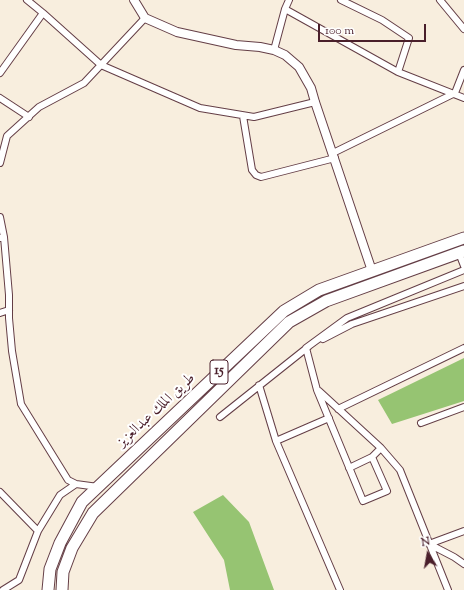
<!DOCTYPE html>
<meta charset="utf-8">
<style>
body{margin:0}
#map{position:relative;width:464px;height:590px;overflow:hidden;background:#f8eede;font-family:"Sorts Mill Goudy",serif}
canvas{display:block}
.north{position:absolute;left:408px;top:534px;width:40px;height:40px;-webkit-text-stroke:3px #fff;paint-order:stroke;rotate:349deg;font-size:11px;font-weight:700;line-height:16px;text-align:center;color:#4a1f2b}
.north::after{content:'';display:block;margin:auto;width:14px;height:18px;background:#4a1f2b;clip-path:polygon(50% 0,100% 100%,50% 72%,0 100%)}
.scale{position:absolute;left:318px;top:24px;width:108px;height:18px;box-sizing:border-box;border:2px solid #4a1f2b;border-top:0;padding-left:5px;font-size:12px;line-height:14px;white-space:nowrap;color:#4a1f2b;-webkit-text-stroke:3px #fff;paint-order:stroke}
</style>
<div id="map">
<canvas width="464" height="590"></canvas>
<div class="north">N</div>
<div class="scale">100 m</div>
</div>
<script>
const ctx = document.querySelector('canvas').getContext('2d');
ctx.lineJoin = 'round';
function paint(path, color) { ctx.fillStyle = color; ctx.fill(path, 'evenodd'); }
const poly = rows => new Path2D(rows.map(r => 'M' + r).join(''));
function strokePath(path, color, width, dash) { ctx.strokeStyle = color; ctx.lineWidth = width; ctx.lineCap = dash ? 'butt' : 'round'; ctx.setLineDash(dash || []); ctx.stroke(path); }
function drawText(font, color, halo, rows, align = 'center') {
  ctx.font = font + ' "Sorts Mill Goudy",Amiri,serif'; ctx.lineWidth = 4; ctx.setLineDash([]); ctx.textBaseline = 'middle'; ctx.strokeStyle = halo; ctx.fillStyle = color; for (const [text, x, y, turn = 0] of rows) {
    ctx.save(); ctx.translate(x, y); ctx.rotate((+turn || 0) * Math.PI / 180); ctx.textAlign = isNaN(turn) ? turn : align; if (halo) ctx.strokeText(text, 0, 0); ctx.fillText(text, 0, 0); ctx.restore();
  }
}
const green = poly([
 [464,358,464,401,392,424,378,400],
 [223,495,249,522,274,590,230,590,224,560,193,512]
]);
const minor = poly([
 [27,0,43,13,101,65,200,108,254,117,315,102],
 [341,0,382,20,409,38,398,72],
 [440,0,464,29],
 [285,9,398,72,464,98],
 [274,50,285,9,289,0],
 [0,73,43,13],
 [0,98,29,117],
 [243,116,252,170,256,175,261,177,335,158],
 [333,153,455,93,464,70],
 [0,163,7,136,39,107,84,83,145,18],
 [0,217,4,237],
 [0,238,4,237,9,295,9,318,12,351,21,404,68,480,76,484,60,495,38,531,19,580,3,590],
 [459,253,464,266],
 [0,313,9,310],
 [323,339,352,324,464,286],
 [259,385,276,441,340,590],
 [319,391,381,448,400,470,448,590],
 [338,409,464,348],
 [220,417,308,347],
 [421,423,464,407],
 [276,441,329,418],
 [372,457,387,491,363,501,317,390,306,348,347,318,464,270],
 [349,468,372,457,381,448],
 [76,484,98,487],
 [0,492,38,531],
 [429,544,454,557,464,564],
 [429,544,464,531]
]);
const tertiary = poly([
 [134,0,145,18,177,32,236,45,260,47,274,50,285,55,299,67,311,88,315,102,372,271]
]);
const trunk = poly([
 [48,590,50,569,60,543,82,502,284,311,319,290,464,238],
 [62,590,63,572,72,548,93,513,289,322,326,301,464,251]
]);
const shields = [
 [219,372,18]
];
const shieldNames = [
 ["15",219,372]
];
const streetNames = [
 ["طريق الملك عبدالعزيز",157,411,-43]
];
paint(green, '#96c472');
strokePath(minor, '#643e46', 8);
strokePath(tertiary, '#643e46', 10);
strokePath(trunk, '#643e46', 13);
strokePath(minor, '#fff', 6);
strokePath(tertiary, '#fff', 8);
strokePath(trunk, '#fff', 11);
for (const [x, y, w] of shields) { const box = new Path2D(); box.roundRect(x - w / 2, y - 12, w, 24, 3); ctx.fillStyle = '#fff'; ctx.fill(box); strokePath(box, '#4a1f2b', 1); }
drawText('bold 14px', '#4a1f2b', null, shieldNames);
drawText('15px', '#4a1f2b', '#fff', streetNames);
</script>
